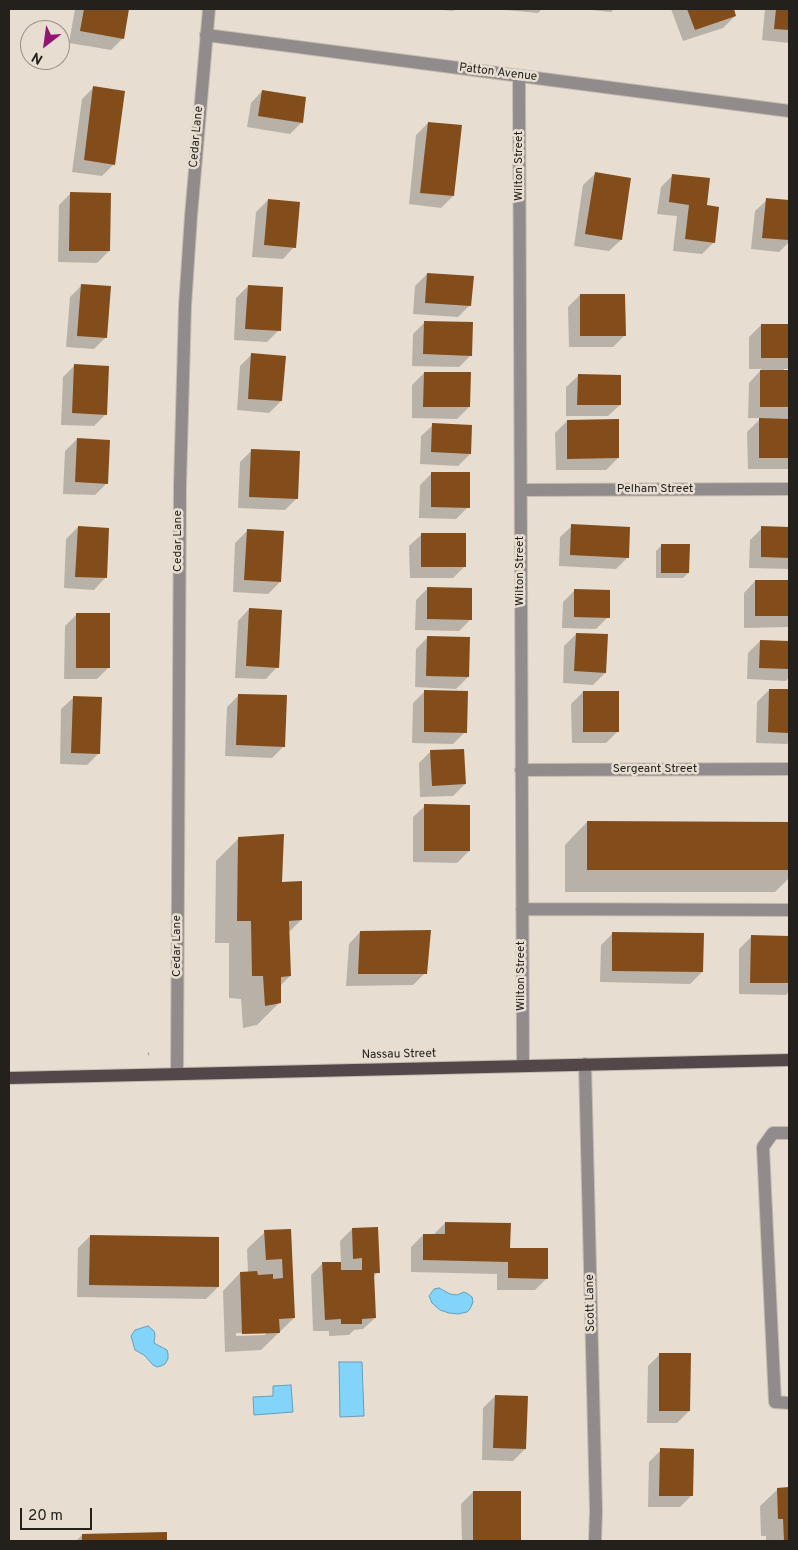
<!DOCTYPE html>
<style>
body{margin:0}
#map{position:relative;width:798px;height:1550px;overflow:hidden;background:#e7ded1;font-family:Overpass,sans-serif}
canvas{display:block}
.frame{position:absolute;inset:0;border:10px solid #24211c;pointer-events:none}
.north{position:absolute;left:20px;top:20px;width:50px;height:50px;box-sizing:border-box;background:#e7ded1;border:1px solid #999289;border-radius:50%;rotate:210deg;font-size:14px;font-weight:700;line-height:20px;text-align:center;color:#24211c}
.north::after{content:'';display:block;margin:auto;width:18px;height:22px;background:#921571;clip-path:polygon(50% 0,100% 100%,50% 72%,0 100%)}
.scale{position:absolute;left:20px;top:1508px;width:72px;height:22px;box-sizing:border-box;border:2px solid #24211c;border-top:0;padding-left:6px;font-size:15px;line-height:18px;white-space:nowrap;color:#24211c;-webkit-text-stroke:4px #e7ded1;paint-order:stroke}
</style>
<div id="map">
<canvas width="798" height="1550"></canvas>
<div class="frame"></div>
<div class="north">N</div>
<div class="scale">20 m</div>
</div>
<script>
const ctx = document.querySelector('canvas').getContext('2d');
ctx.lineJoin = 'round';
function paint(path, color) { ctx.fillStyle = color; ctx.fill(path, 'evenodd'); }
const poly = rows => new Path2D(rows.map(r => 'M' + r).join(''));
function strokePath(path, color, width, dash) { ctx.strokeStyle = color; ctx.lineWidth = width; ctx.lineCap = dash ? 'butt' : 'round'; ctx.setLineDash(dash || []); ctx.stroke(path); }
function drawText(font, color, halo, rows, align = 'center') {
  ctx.font = font + ' Overpass,sans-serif'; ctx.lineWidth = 5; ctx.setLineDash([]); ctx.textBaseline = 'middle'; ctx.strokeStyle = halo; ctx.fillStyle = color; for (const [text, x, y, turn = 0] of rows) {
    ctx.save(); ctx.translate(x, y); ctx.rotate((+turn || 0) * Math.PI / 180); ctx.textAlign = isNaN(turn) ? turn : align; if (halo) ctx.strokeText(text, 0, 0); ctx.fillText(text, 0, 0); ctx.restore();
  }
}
const water = poly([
 [439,1288,450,1294,457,1295,464,1292,468,1294,472,1297,473,1302,470,1309,467,1312,458,1314,449,1313,440,1310,432,1303,429,1296,434,1289,439,1288],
 [148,1326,154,1331,155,1335,154,1343,167,1350,168,1354,168,1359,165,1364,161,1366,157,1367,153,1365,144,1355,135,1350,131,1336,135,1330,148,1326],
 [339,1362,362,1362,364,1416,340,1417,339,1362],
 [291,1385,293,1412,254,1415,253,1397,273,1396,273,1386,291,1385]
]);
const shadow = poly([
 [75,9,128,9,123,38,111,50,69,43],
 [435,9,455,9,453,11],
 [495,9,542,9,538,13],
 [582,9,614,9,611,12],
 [671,9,732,9,735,16,723,28,683,41],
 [765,9,789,9,789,43,762,40],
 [94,87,114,164,102,176,72,172,82,99],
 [262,91,302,122,290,134,247,127,251,103],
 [428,123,453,196,441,208,409,204,416,135],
 [595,174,621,240,609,251,574,246,583,185],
 [673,175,705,206,714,242,702,254,673,251,677,216,657,214,661,187],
 [71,193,109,251,97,263,58,262,59,205],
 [268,200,294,247,283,259,252,257,256,212],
 [767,200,789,202,789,242,779,252,751,249,755,211],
 [427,274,470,305,458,317,413,314,415,286],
 [82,285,106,337,94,349,66,347,70,297],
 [248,286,279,330,267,342,234,340,236,298],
 [580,295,625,335,613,347,569,347,568,307],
 [425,322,471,355,459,367,412,366,413,334],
 [761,325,789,325,789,369,784,369,784,371,789,371,789,469,748,469,747,432,761,418,748,418,749,383,762,369,749,369,749,337],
 [252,354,281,401,269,413,237,410,240,366],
 [75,365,106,414,94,426,61,425,63,377],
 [424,373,469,407,457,419,412,418,412,385],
 [578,376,620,405,608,416,566,416,566,387],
 [567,421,618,458,606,470,556,470,555,433],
 [433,425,470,454,458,466,420,464,421,436],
 [77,439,107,483,95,495,63,494,65,451],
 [252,450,297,498,285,510,238,508,240,462],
 [432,473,468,507,456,519,419,518,420,485],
 [572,526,628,557,616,569,559,566,560,537],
 [78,527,105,578,94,590,64,588,66,539],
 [762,528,789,528,789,569,749,568,750,540],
 [247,531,280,582,268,594,233,592,235,543],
 [421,535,465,566,453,578,410,578,409,546],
 [662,545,688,573,683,578,656,578,656,551],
 [755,581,789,581,789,626,788,627,744,628,744,593],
 [428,588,470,620,459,631,415,630,416,600],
 [575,590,608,617,596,629,562,628,563,602],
 [249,609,277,667,266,679,235,678,238,621],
 [77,614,109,667,97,679,64,679,65,626],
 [576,634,605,673,593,685,563,683,564,646],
 [428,637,468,677,456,689,415,687,416,649],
 [760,641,789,642,789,677,786,681,747,679,748,653],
 [769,690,789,691,789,742,787,744,756,743,757,702],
 [425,691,465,732,453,744,412,743,413,703],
 [583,692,618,731,606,743,572,743,571,704],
 [239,695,284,746,272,758,225,756,227,707],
 [73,698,99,753,87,765,60,764,61,709],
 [431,751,465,784,453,796,420,797,419,763],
 [425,806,469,851,457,863,413,862,413,817],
 [587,822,789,823,789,878,775,892,565,892,565,845],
 [239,838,281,883,301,920,288,933,290,976,280,986,280,1002,257,1025,243,1028,241,999,229,998,229,943,215,943,216,861],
 [360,932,425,973,413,985,346,986,349,944],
 [613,933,702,972,690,984,600,982,601,945],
 [751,937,789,937,789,991,786,995,739,994,739,949],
 [445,1223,509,1249,547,1278,535,1290,497,1290,497,1274,411,1272,411,1247,423,1235,433,1235],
 [352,1229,378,1272,373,1277,375,1318,363,1329,354,1330,349,1335,329,1336,329,1331,313,1331,311,1275,323,1263,341,1263,340,1241],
 [290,1230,294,1318,261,1350,225,1352,223,1291,240,1273,248,1273,247,1249,265,1232],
 [267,1332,265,1335,236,1336,236,1333],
 [90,1236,218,1287,206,1299,77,1297,78,1248],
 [660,1354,689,1411,677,1423,647,1423,648,1366],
 [495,1396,525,1449,513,1461,482,1460,483,1408],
 [661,1450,692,1495,680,1507,648,1507,649,1462],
 [778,1489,789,1489,789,1541,766,1541,766,1536,761,1536,760,1506],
 [473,1492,519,1492,520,1541,462,1541,461,1504],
 [166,1533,166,1541,76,1541,82,1535]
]);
const building = poly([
 [84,9,129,9,124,39,80,31],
 [687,9,734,9,736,16,695,30],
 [776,9,789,9,789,30,774,29],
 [93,86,125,91,115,165,84,160],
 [262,90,306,97,303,123,258,116],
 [428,122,462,125,454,196,420,193],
 [595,172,631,178,622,240,585,234],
 [672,174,710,178,707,205,719,207,715,243,685,239,689,205,669,202],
 [70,192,111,193,110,251,69,251],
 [766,198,789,200,789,240,762,238],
 [268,199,300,202,296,248,264,245],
 [427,273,474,276,471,306,425,303],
 [81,284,111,286,107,338,77,336],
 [248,285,283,287,281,331,245,329],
 [580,294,625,294,626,336,580,336],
 [424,321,473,322,472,356,423,354],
 [761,324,789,324,789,358,761,358],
 [251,353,286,356,282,401,248,399],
 [74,364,109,366,107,415,72,413],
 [760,370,789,370,789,407,760,407],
 [424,372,471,372,470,407,423,407],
 [578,374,621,375,621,405,577,405],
 [759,418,789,419,789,458,759,458],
 [619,419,619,458,567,459,567,420],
 [432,423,472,425,471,454,431,452],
 [77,438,110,440,108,484,75,482],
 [251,449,300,451,298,499,249,497],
 [431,472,470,472,470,508,431,507],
 [571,524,630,527,629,558,570,555],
 [78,526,109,528,107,578,75,577],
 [761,526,789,527,789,558,761,557],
 [247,529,284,531,281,582,244,580],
 [421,533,466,533,466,567,421,567],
 [661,544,690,544,689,573,661,573],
 [755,580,789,580,789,616,755,616],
 [427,587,472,588,472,620,427,619],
 [574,589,610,590,610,618,574,617],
 [249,608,282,610,279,668,246,666],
 [76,613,110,613,110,668,76,668],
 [576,633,608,634,606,673,574,671],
 [427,636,470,637,469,677,426,676],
 [760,640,789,641,789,669,759,668],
 [769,689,789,689,789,733,768,732],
 [424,690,468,691,467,733,424,732],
 [583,691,619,691,619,732,583,732],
 [238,694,287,695,285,747,236,745],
 [73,696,102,697,100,754,71,753],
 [464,749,466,784,432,786,430,750],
 [424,804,470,805,470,851,424,851],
 [587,821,789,822,789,870,587,870],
 [284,834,282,882,302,881,302,920,289,921,291,976,281,977,281,1003,265,1006,263,976,252,976,251,921,237,921,238,837],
 [431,930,427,974,358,974,360,931],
 [612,932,704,933,703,972,612,971],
 [751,935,789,936,789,983,750,983],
 [445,1222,511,1223,510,1248,548,1248,548,1279,508,1278,508,1262,423,1260,423,1234,445,1234],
 [378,1227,380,1273,374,1273,376,1318,362,1319,362,1324,341,1324,341,1319,325,1320,322,1262,341,1262,341,1270,362,1270,362,1258,353,1259,352,1228],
 [291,1229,295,1318,279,1319,280,1333,242,1334,240,1272,257,1271,258,1275,273,1274,273,1279,283,1278,282,1259,266,1260,264,1230],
 [90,1235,219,1237,219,1287,89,1285],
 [659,1353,691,1353,690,1411,659,1411],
 [495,1395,528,1396,526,1449,493,1448],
 [660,1448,694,1449,693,1496,659,1496],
 [789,1487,789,1541,784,1541,783,1519,778,1519,777,1488],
 [473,1491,521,1491,521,1541,473,1541],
 [167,1532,167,1541,82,1541,82,1534]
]);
const path = poly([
 [148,1054,153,1053]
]);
const minor = poly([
 [206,35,789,111],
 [519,76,523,1066],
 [521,490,789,489],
 [521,770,789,769],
 [522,909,789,910],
 [585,1064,596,1511,595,1541],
 [177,1074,180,485,185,306,191,216,209,9],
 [789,1133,773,1133,763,1147,775,1402,789,1403]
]);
const major = poly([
 [9,1078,789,1060]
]);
const streetNames = [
 ["Patton Avenue",498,73,7],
 ["Cedar Lane",197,137,-85],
 ["Wilton Street",520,166,-90],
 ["Pelham Street",655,490],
 ["Cedar Lane",179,541,-90],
 ["Wilton Street",521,571,-90],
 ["Sergeant Street",655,770],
 ["Cedar Lane",178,946,-90],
 ["Wilton Street",522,976,-90],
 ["Nassau Street",399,1055,-1],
 ["Scott Lane",591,1303,-91]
];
paint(water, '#82d4fb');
strokePath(water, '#669eb8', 1);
paint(shadow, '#0003');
paint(building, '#834c1b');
strokePath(minor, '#c4bcb0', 14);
strokePath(major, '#c4bcb0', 14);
strokePath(path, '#a69f95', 3, [1, 4]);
strokePath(minor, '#928b8c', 12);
strokePath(major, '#534749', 12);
drawText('12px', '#24211c', '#e7ded1', streetNames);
</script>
